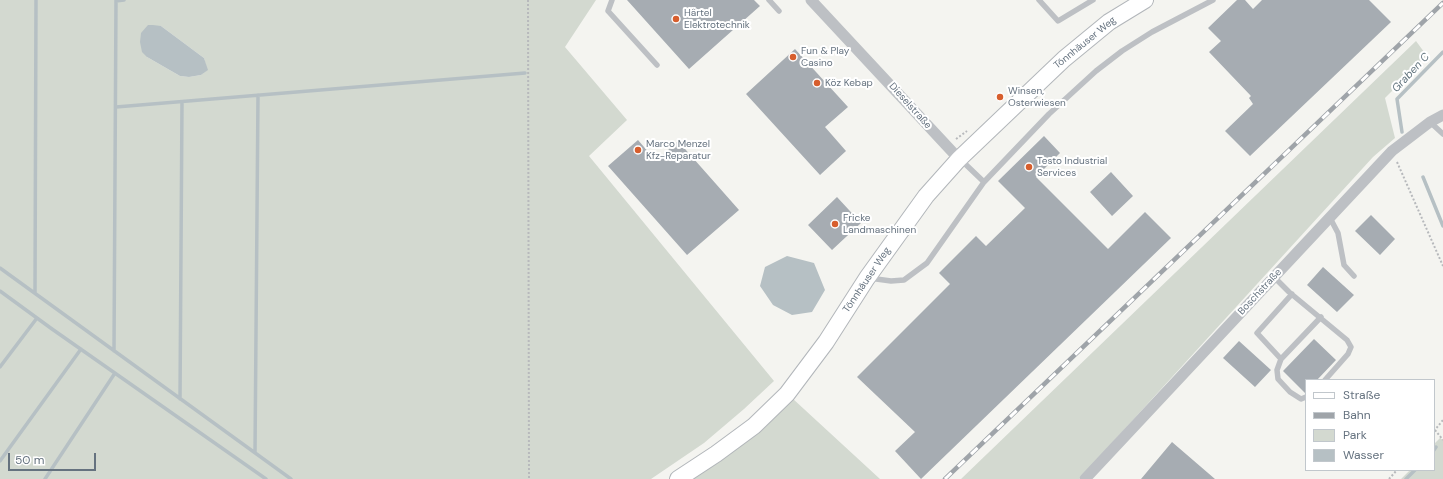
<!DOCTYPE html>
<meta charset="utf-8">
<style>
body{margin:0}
#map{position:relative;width:1443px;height:479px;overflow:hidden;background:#f4f4f0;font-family:"DM Sans",sans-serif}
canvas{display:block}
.legend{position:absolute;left:1305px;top:379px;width:130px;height:92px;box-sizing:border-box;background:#fff;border:1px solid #c1c7cc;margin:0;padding:5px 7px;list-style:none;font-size:12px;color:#65727f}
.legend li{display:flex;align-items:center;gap:8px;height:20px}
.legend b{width:20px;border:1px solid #c1c7cc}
.scale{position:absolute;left:8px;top:453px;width:88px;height:18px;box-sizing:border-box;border:2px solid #65727f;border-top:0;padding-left:5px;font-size:12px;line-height:14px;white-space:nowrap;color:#65727f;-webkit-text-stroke:3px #fff;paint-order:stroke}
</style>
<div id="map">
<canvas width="1443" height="479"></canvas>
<ul class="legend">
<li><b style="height:5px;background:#fff"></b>Straße</li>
<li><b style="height:5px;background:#9fa4a9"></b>Bahn</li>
<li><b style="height:11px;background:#d3d9d0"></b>Park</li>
<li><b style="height:11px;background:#b6c0c4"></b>Wasser</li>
</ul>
<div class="scale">50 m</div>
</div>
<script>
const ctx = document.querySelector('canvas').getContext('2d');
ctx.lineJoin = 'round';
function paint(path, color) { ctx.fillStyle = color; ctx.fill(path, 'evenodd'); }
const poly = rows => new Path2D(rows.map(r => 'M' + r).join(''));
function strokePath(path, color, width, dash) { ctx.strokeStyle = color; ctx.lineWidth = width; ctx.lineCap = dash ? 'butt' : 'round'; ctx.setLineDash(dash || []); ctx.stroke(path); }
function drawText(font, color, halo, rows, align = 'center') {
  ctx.font = font + ' "DM Sans",sans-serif'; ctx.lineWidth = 4; ctx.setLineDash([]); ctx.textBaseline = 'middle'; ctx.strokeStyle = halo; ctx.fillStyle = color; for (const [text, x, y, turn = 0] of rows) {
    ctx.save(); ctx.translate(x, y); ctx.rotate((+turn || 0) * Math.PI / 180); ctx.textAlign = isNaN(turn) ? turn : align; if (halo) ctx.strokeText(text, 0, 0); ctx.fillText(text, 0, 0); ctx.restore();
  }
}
const green = poly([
 [0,0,596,0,565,47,627,120,589,156,774,381,744,409,704,443,651,479,0,479],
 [161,26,204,58,207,70,201,75,189,77,180,76,147,57],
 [1416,41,1427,56,1385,98,1395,138,1373,157,1079,479,961,479],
 [792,398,880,479,689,479],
 [1440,438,1443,440,1443,479,1401,479,1410,470,1434,470,1434,444]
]);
const water = poly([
 [153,25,161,26,204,58,208,70,201,75,189,77,180,76,147,57,142,52,140,42,141,33,148,25],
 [787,256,814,263,825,290,812,312,792,315,773,305,760,286,765,267]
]);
const stream = poly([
 [116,1,124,0],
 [116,107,525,73],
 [1402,132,1397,99,1443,52],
 [1423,177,1443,226],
 [0,268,291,479],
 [0,291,52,329,266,479],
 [35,293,36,0],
 [114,351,116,0],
 [0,367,37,318],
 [180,399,182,102],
 [1434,450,1436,447],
 [255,453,258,95],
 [0,461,81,349],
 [45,479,115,373],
 [1406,479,1415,470]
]);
const building = poly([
 [627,0,754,0,760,6,689,69],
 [1237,0,1245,0,1253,9,1262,0,1369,0,1391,22,1250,156,1225,131,1253,104,1249,98,1251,96,1209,52,1221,41,1208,28],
 [795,49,848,107,825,127,846,151,820,175,746,94],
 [1044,136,1060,153,1036,177,1108,249,1145,212,1171,238,921,479,895,451,915,432,857,377,950,284,939,273,976,236,986,246,1025,208,998,181],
 [638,140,656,161,678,141,739,210,687,255,608,166],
 [1111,172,1133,196,1112,216,1090,192],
 [837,197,861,223,832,250,808,225],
 [1371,215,1395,239,1380,255,1355,231],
 [1323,267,1354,295,1337,312,1307,285],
 [1314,339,1336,360,1317,380,1306,380,1305,393,1283,371],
 [1239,341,1271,370,1255,387,1223,358],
 [1172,442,1215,479,1141,479]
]);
const path = poly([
 [528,0,529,479],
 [956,139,967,131],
 [1397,162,1443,266],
 [1435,430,1443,440],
 [1434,431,1443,420],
 [1389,479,1397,470]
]);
const service = poly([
 [612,0,608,11,657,65],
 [769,0,779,11],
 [1039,0,1058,21,1093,0],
 [1430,122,1443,134],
 [960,159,984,182,1049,114,1096,71,1122,51,1152,32,1213,0],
 [1330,218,1338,233,1344,265,1354,276],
 [1274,277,1289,292,1347,340,1351,347,1348,354,1325,380],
 [869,278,891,281,904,280,927,263,984,182],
 [1281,359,1257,333,1292,294],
 [1306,397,1301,399,1290,392,1278,379,1277,370,1281,359,1321,317]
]);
const minor = poly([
 [811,0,959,159],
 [1085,479,1392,151,1430,122,1443,115]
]);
const secondary = poly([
 [678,479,716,454,754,426,787,394,826,342,867,278,926,196,959,159,1064,59,1109,22,1145,0]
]);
const rail = poly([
 [945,479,1443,3]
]);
const markers = [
 [676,19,4,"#d75e2d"],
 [793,57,4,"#d75e2d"],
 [817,83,4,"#d75e2d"],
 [1000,97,4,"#d75e2d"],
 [638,150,4,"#d75e2d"],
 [1029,167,4,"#d75e2d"],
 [835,224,4,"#d75e2d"]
];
const poiNames = [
 ["Härtel",684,13],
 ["Elektrotechnik",684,25],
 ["Fun & Play",801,51],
 ["Casino",801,63],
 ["Köz Kebap",825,83],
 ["Winsen,",1008,91],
 ["Osterwiesen",1008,103],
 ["Marco Menzel",646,144],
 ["Kfz-Reparatur",646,156],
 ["Testo Industrial",1037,161],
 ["Services",1037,173],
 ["Fricke",843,218],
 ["Landmaschinen",843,230]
];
const streetNames = [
 ["Tönnhäuser Weg",1085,43,-39],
 ["Dieselstraße",910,106,48],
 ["Tönnhäuser Weg",867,280,-56],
 ["Boschstraße",1260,292,-47]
];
const waterNames = [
 ["Graben C",1411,73,-47]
];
paint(green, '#d3d9d0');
paint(water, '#b6c0c4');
strokePath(stream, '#b6c0c4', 3.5);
paint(building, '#a6acb2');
strokePath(secondary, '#b2b6ba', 18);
strokePath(path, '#b7b9bc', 2, [2, 2]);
strokePath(service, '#bdc0c4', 5.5);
strokePath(minor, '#bdc0c4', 11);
strokePath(secondary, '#fff', 16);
strokePath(rail, '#9fa4a9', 4.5);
strokePath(rail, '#fff', 3, [9]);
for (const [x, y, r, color] of markers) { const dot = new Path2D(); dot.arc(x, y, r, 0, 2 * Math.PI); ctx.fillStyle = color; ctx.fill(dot); strokePath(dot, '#fff', 1.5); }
drawText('10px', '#65727f', '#fff', poiNames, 'left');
drawText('10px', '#65727f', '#fff', streetNames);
drawText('italic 11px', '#60737d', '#fff', waterNames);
</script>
